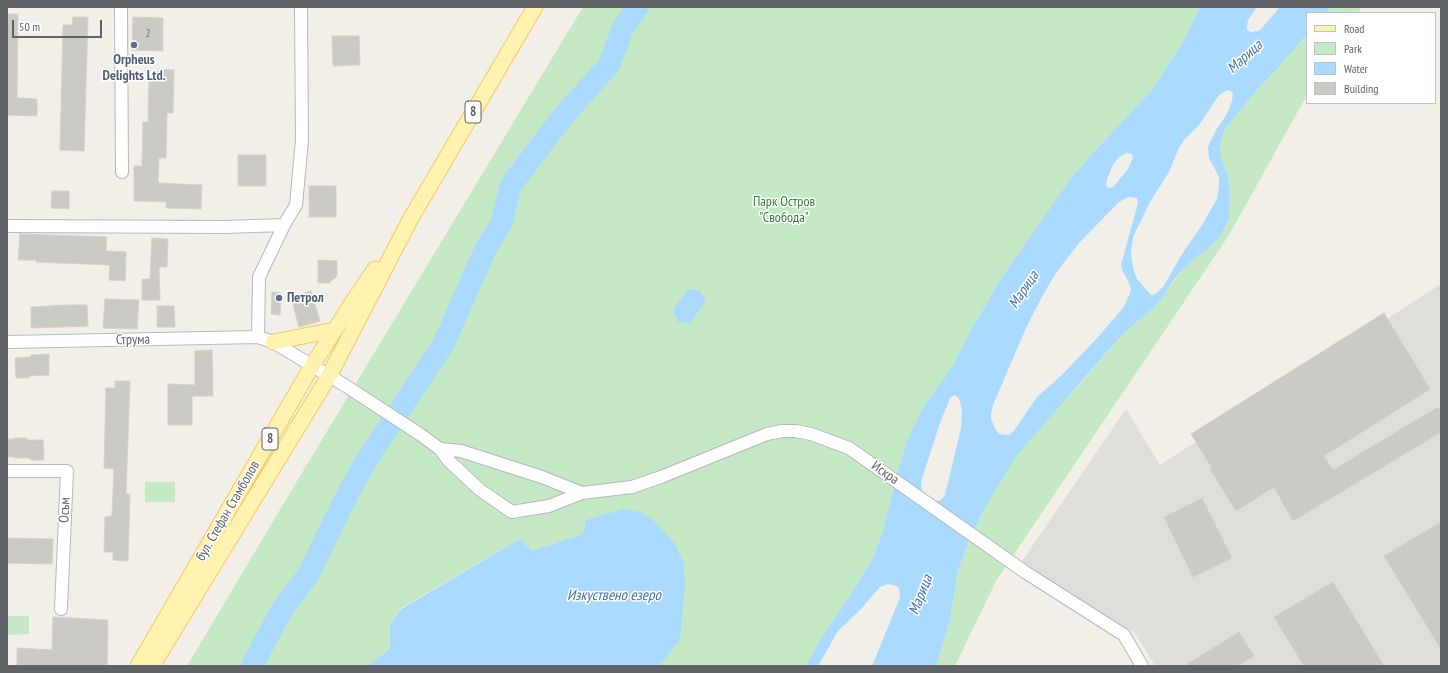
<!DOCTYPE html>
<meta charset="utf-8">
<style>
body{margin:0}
#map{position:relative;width:1448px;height:673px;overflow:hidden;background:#f1efe8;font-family:"PT Sans Narrow",sans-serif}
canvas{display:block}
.frame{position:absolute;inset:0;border:8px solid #5f6368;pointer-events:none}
.legend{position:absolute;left:1306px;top:12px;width:130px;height:92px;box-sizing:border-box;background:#fff;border:1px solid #bfc1c3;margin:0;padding:5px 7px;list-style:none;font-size:12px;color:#5f6368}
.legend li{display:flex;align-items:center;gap:8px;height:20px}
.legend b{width:20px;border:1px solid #bfc1c3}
.scale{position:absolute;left:12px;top:20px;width:90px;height:18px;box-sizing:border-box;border:2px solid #5f6368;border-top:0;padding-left:5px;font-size:12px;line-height:14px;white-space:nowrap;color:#5f6368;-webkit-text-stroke:3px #fff;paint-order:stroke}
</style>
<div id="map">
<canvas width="1448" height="673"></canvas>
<div class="frame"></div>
<ul class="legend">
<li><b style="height:5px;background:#fff2af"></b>Road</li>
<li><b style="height:11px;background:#c5e8c5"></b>Park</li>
<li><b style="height:11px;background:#aadaff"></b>Water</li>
<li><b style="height:11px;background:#cccac5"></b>Building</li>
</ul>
<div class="scale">50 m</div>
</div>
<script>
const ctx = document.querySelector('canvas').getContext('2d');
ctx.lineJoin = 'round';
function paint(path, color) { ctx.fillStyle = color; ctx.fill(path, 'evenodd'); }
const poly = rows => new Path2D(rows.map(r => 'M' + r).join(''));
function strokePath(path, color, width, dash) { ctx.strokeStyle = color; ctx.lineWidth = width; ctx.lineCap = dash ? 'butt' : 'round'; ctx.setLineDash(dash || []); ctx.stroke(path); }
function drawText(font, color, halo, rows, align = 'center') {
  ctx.font = font + ' "PT Sans Narrow",sans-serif'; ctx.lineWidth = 3; ctx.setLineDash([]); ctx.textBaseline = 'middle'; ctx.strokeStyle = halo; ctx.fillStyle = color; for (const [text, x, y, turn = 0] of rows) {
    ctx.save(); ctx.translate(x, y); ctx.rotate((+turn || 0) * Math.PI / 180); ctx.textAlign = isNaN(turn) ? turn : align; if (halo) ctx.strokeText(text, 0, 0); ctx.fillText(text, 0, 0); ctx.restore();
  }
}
const industrial = poly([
 [1441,284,1441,666,1155,666,1135,633,1020,564,1126,409,1160,465]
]);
const green = poly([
 [583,7,1200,7,1182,43,1153,89,1093,153,1068,182,1002,277,971,330,897,474,883,531,872,560,845,603,818,643,806,666,657,666,661,663,583,534,532,551,520,539,401,608,390,624,390,649,367,666,187,666,303,471],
 [1331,7,1362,7,1358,13,1326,13],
 [1307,35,1307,95,1229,235,996,581,955,666,936,666,950,620,958,571,968,544,983,511,1017,455,1039,428,1075,390,1123,334,1152,309,1163,297,1174,280,1195,258,1206,251,1220,237,1225,228,1229,217,1230,195,1228,177,1220,154,1220,143,1222,137,1225,129,1255,92,1274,72],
 [145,482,175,482,175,502,145,502],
 [8,616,29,616,29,634,8,635]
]);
const water = poly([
 [1200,7,1257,7,1248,20,1247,26,1247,30,1251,32,1258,31,1261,29,1280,7,1331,7,1326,13,1307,13,1307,35,1274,72,1255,92,1225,129,1220,143,1220,154,1228,177,1230,195,1229,217,1225,228,1220,237,1206,251,1195,258,1174,279,1163,297,1152,309,1123,334,1017,455,983,511,968,544,958,571,950,620,936,666,872,666,900,598,899,588,896,586,888,584,880,587,861,609,838,631,818,666,806,666,818,643,845,603,872,560,883,531,897,474,908,439,922,410,952,367,971,330,1002,277,1068,182,1093,153,1153,89,1182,43],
 [1227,90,1233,92,1232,101,1227,114,1216,130,1208,147,1209,158,1219,177,1219,187,1217,199,1202,225,1182,254,1163,287,1154,295,1150,294,1137,279,1133,268,1131,253,1133,237,1150,202,1169,172,1178,150,1184,140,1199,125,1219,95],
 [1127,153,1132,154,1133,158,1128,169,1113,187,1108,188,1106,185,1107,179,1113,165,1119,157],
 [1128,197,1137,198,1138,203,1121,265,1122,270,1129,283,1131,289,1130,294,1123,308,1098,337,1063,374,1037,397,1013,432,1009,435,999,434,996,430,991,419,991,414,993,405,1027,326,1043,295,1056,273,1079,243,1119,202],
 [954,395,958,397,961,405,962,414,961,428,945,495,941,500,931,502,924,496,922,490,921,482,940,423,950,398],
 [688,289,700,291,706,301,690,323,678,322,673,310],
 [624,509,640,512,653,520,675,544,684,564,685,585,680,640,661,663,657,666,367,666,390,649,390,624,401,609,520,539,532,551,583,534,586,520]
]);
const river = poly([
 [252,666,281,611,308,575,344,501,366,461,443,345,486,248,501,224,511,185,564,115,609,65,623,28,638,7]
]);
const building = poly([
 [7,14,18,14,17,98,37,99,37,116,7,115,7,14],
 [73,17,88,17,84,151,60,150,63,25,72,25,73,17],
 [133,17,163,18,163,51,132,50,133,17],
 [332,36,359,36,360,65,333,66,332,36],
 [159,69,174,70,173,113,167,113,166,158,159,158,158,183,202,185,201,209,166,208,166,202,134,201,134,166,142,166,143,122,148,122,149,77,158,77,159,69],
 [238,155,266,155,266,186,238,186,238,155],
 [309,186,336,186,336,217,309,217,309,186],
 [52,191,69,191,69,209,51,208,52,191],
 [20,234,107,237,106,251,126,252,125,281,109,280,110,265,36,262,36,260,18,260,20,234],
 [152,238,168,239,167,267,159,267,160,300,142,300,142,279,150,279,152,238],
 [318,260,337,261,337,276,329,283,318,283,318,260],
 [311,291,320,321,299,327,291,297,311,291],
 [272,292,281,293,280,315,271,314,272,292],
 [105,299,139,300,137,329,103,328,105,299],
 [69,305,87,305,88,326,31,328,31,307,69,305],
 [157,306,174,306,175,327,157,327,157,306],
 [1384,313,1430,389,1324,456,1333,470,1438,407,1441,412,1441,432,1293,521,1274,487,1236,511,1210,469,1212,468,1191,434,1384,313],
 [212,350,213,396,192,396,192,425,168,425,168,384,195,385,195,351,212,350],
 [49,354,49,375,29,376,29,378,16,378,15,358,31,357,31,355,49,354],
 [115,381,130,381,126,494,130,494,128,561,113,560,113,552,104,552,105,517,112,516,114,469,104,468,106,388,115,388,115,381],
 [14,438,27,438,27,440,43,440,44,460,31,460,30,458,14,458,14,457,7,457,7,439,14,439,14,438],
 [1202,498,1232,558,1193,577,1164,517,1202,498],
 [1441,522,1441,649,1384,556,1441,522],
 [7,538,53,539,52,564,7,563,7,538],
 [1333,582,1384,666,1304,666,1274,617,1333,582],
 [53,617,108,620,107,666,17,666,17,648,52,650,53,617],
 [1239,632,1254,656,1237,666,1184,666,1239,632]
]);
const minor = poly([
 [121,7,122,172],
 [7,226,224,227,284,225],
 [258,337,259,277,284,225,296,205,302,140,301,7],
 [7,342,258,337,273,342,346,386,421,435,440,449,448,460,480,490,512,512,549,506,582,493,632,487,661,477,767,434,782,431,796,431,811,434,849,448,1025,572,1124,635,1142,666],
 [440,449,461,451,542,477,582,493],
 [7,471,67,471,61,609]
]);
const major = poly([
 [273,342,335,330],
 [138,666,312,366,348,309,375,269],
 [152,666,329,376,411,218,535,7]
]);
const markers = [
 [134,45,4,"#5c6f8a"],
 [279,298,4,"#5c6f8a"]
];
const numberNames = [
 ["2",148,34]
];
const shields = [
 [473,112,16],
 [270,439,16]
];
const shieldNames = [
 ["8",473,112],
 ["8",270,439]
];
const serviceNames = [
 ["Orpheus",134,60],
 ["Delights Ltd.",134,76],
 ["Петрол",287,298,"left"]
];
const parkNames = [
 ["Парк Остров",784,202],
 ["\"Свобода\"",784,218]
];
const streetNames = [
 ["Струма",133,340,-1],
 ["Искра",885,473,35],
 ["Осъм",65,510,-87],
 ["бул. Стефан Стамболов",228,511,-60]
];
const waterNames = [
 ["Марица",1245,57,-42],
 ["Марица",1024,290,-56],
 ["Марица",921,595,-69],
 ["Изкуствено езеро",614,596]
];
paint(industrial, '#e0deda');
paint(green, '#c5e8c5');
paint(water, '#aadaff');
strokePath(river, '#aadaff', 22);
paint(building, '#cccac5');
strokePath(building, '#d6d1c6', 1);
strokePath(minor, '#b5b8bc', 14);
strokePath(major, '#f2c960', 17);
strokePath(minor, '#fff', 12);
strokePath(major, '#fff2af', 15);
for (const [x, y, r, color] of markers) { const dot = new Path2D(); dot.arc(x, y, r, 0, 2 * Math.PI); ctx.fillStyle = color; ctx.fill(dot); strokePath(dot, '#fff', 1.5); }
drawText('12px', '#7a7d7f', null, numberNames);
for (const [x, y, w] of shields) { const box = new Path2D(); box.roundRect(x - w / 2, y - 11, w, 22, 3); ctx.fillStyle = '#fff'; ctx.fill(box); strokePath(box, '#5f6368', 1); }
drawText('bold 13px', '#5f6368', null, shieldNames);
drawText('bold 14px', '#4e5e75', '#fff', serviceNames);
drawText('14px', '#348238', '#fff', parkNames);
drawText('14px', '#5f6368', '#fff', streetNames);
drawText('italic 15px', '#4174aa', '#fff', waterNames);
</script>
